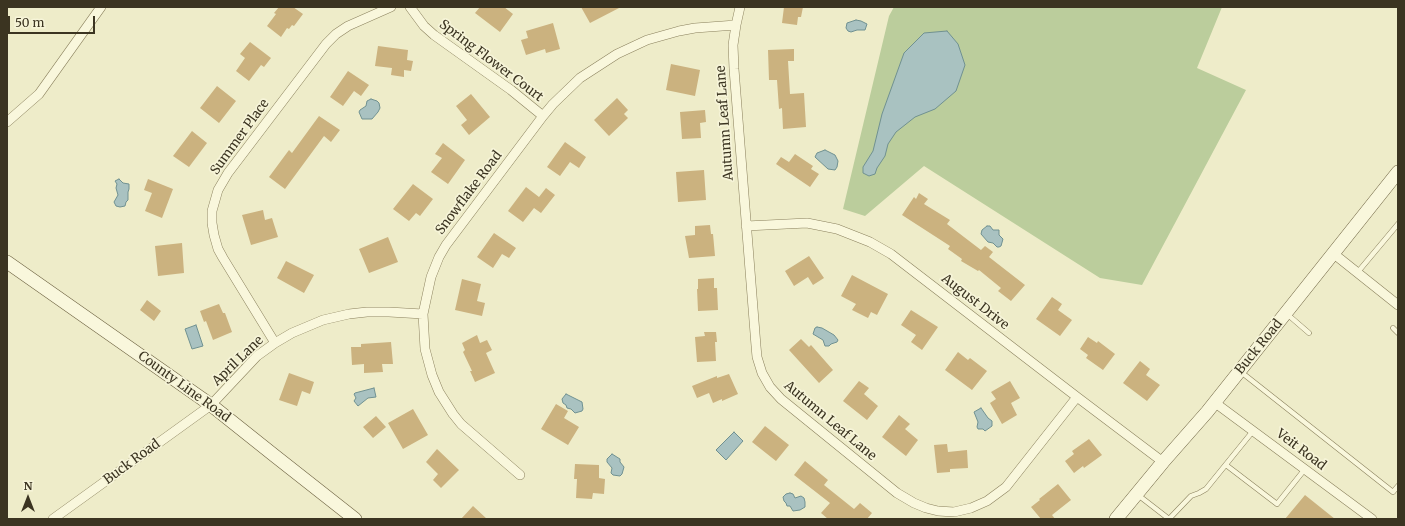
<!DOCTYPE html>
<style>
body{margin:0}
#map{position:relative;width:1405px;height:526px;overflow:hidden;background:#eeecc9;font-family:Merriweather,serif}
canvas{display:block}
.frame{position:absolute;inset:0;border:8px solid #3b3421;pointer-events:none}
.north{position:absolute;left:8px;top:478px;width:40px;height:40px;-webkit-text-stroke:3px #f6f4d8;paint-order:stroke;rotate:0deg;font-size:11px;font-weight:700;line-height:16px;text-align:center;color:#3b3421}
.north::after{content:'';display:block;margin:auto;width:14px;height:18px;background:#3b3421;clip-path:polygon(50% 0,100% 100%,50% 72%,0 100%)}
.scale{position:absolute;left:8px;top:16px;width:87px;height:18px;box-sizing:border-box;border:2px solid #3b3421;border-top:0;padding-left:5px;font-size:12px;line-height:14px;white-space:nowrap;color:#3b3421;-webkit-text-stroke:3px #f6f4d8;paint-order:stroke}
</style>
<div id="map">
<canvas width="1405" height="526"></canvas>
<div class="frame"></div>
<div class="north">N</div>
<div class="scale">50 m</div>
</div>
<script>
const ctx = document.querySelector('canvas').getContext('2d');
ctx.lineJoin = 'round';
function paint(path, color) { ctx.fillStyle = color; ctx.fill(path, 'evenodd'); }
const poly = rows => new Path2D(rows.map(r => 'M' + r).join(''));
function strokePath(path, color, width, dash) { ctx.strokeStyle = color; ctx.lineWidth = width; ctx.lineCap = dash ? 'butt' : 'round'; ctx.setLineDash(dash || []); ctx.stroke(path); }
function drawText(font, color, halo, rows, align = 'center') {
  ctx.font = font + ' Merriweather,serif'; ctx.lineWidth = 3.5; ctx.setLineDash([]); ctx.textBaseline = 'middle'; ctx.strokeStyle = halo; ctx.fillStyle = color; for (const [text, x, y, turn = 0] of rows) {
    ctx.save(); ctx.translate(x, y); ctx.rotate((+turn || 0) * Math.PI / 180); ctx.textAlign = isNaN(turn) ? turn : align; if (halo) ctx.strokeText(text, 0, 0); ctx.fillText(text, 0, 0); ctx.restore();
  }
}
const green = poly([
 [894,7,1222,7,1197,68,1246,90,1142,285,1100,278,924,166,865,216,843,209,889,16]
]);
const water = poly([
 [856,20,861,21,867,24,865,30,857,30,851,32,848,31,846,28,847,23,856,20],
 [947,31,958,44,965,65,956,91,935,109,915,117,896,132,888,144,885,156,877,168,875,174,869,176,863,173,863,167,873,151,882,114,904,53,924,33,947,31],
 [371,99,377,101,379,103,380,108,378,112,372,119,362,119,359,112,360,110,366,106,367,101,371,99],
 [825,150,835,155,838,161,837,167,835,170,828,169,815,157,817,153,825,150],
 [119,179,123,183,129,184,129,189,128,192,128,200,126,202,125,206,120,207,116,206,114,202,118,195,116,188,117,184,115,181,119,179],
 [987,226,990,226,993,230,999,230,999,235,1003,239,1001,246,999,247,997,247,993,243,988,242,981,234,982,230,987,226],
 [196,325,203,346,192,349,185,329,196,325],
 [817,327,822,328,834,335,838,340,837,342,831,344,829,346,825,346,823,340,813,334,815,328,817,327],
 [374,388,376,397,368,398,358,406,354,401,356,398,354,394,355,393,374,388],
 [566,394,582,402,583,409,582,411,575,413,571,409,567,408,566,405,563,403,562,399,566,394],
 [981,408,988,418,992,421,992,426,985,431,983,429,978,429,977,427,978,422,974,412,981,408],
 [734,432,743,441,726,460,716,450,734,432],
 [612,454,620,459,620,462,624,467,622,474,620,476,613,475,611,473,612,468,607,462,607,459,612,454],
 [790,493,793,494,795,498,801,496,804,498,805,502,805,507,800,510,793,511,790,506,787,506,786,503,784,501,783,497,786,494,790,493]
]);
const building = poly([
 [279,7,293,7,303,14,294,26,292,25,289,29,287,28,281,37,267,26,276,14,274,13],
 [480,7,504,7,513,14,500,32,475,13],
 [581,7,621,7,590,23],
 [784,7,803,7,801,17,798,17,797,25,782,23],
 [553,23,560,49,546,53,545,49,526,55,521,40,528,38,526,31],
 [250,42,271,58,264,67,261,65,249,81,236,71,245,58,240,54],
 [378,46,408,50,407,60,413,61,411,71,404,70,404,77,391,75,392,68,375,66],
 [794,49,794,61,788,61,790,94,804,93,806,127,783,129,782,108,779,109,777,80,769,80,768,50],
 [671,64,700,70,695,96,666,90],
 [348,71,369,85,361,96,354,91,343,106,330,97],
 [217,86,236,101,219,123,200,108],
 [471,94,490,117,469,135,461,125,467,120,456,106],
 [617,98,628,110,624,114,628,118,609,136,594,120],
 [705,110,706,122,700,123,701,138,682,139,680,112],
 [319,116,340,130,331,142,324,136,285,189,269,177,289,150,292,153],
 [192,131,207,143,189,167,173,156],
 [565,142,586,157,579,168,570,162,560,176,547,167],
 [443,143,465,160,448,184,431,172,442,158,435,154],
 [795,154,813,166,811,169,819,174,810,187,776,164,781,157,789,162],
 [704,170,706,200,678,202,676,172],
 [148,179,173,189,162,218,145,211,152,193,144,190],
 [413,184,433,199,420,216,416,213,409,221,393,209],
 [526,187,539,197,546,188,555,195,541,213,534,208,523,222,508,211],
 [919,193,928,199,924,204,950,220,947,224,981,250,985,246,993,252,989,257,1025,285,1011,301,998,291,1001,288,979,270,978,271,961,261,962,259,948,249,950,246,902,215,914,197,916,199],
 [263,210,265,220,272,218,278,237,251,245,242,215],
 [710,225,711,234,713,234,715,256,689,258,685,236,695,235,695,226],
 [494,233,516,248,509,258,502,254,493,268,477,257],
 [388,237,398,262,369,273,359,249],
 [182,243,184,273,158,276,155,246],
 [809,256,824,278,813,285,808,277,794,286,785,271],
 [286,261,314,275,304,293,277,278],
 [852,275,888,294,877,315,871,312,868,318,852,310,856,304,841,296],
 [714,278,714,288,717,288,718,310,698,311,697,289,698,289,698,279],
 [462,279,481,284,477,301,485,303,482,316,455,310],
 [1052,297,1062,304,1058,310,1072,320,1060,336,1036,319],
 [147,300,161,311,154,321,140,310],
 [219,304,223,313,225,313,232,332,213,340,206,321,204,322,200,311],
 [911,310,938,327,922,350,911,342,916,335,901,325],
 [704,332,716,332,717,342,715,342,716,361,697,362,695,337,705,336],
 [477,335,480,343,487,340,492,350,486,353,495,373,475,382,470,371,472,371,463,352,465,350,462,343],
 [1088,337,1097,343,1098,341,1115,354,1103,370,1086,358,1088,355,1080,349],
 [801,339,809,347,811,345,833,370,819,383,789,350],
 [391,342,393,364,382,364,383,372,364,373,364,364,352,365,351,347,361,347,361,344],
 [958,352,968,360,970,358,987,371,972,390,945,370],
 [1140,361,1150,369,1146,375,1160,385,1147,401,1123,383],
 [289,373,314,382,310,394,302,391,297,406,279,400],
 [729,374,738,394,722,401,722,399,713,403,709,393,697,398,692,386,717,376,717,378],
 [859,381,869,388,864,394,878,406,867,420,843,401],
 [1010,381,1020,398,1011,403,1017,415,1002,424,990,403,996,399,991,392],
 [556,404,568,411,564,418,579,427,568,445,541,429],
 [413,409,428,435,403,449,388,423],
 [899,415,910,424,905,429,918,440,906,456,882,437],
 [376,416,386,427,373,438,363,427],
 [765,426,789,445,776,461,752,442],
 [1089,439,1102,455,1084,468,1083,466,1074,473,1065,461,1074,454,1072,451],
 [947,444,948,452,967,450,968,468,950,469,950,472,937,473,934,445],
 [437,449,459,470,441,488,433,480,438,474,426,462],
 [805,461,828,480,824,485,854,509,860,503,872,513,867,519,828,519,821,513,830,503,794,475],
 [575,464,599,465,599,478,605,479,604,494,593,493,592,499,576,498,577,479,574,479],
 [1058,484,1071,500,1052,515,1055,519,1041,519,1031,507,1040,500,1039,499],
 [1305,495,1335,519,1285,519],
 [473,506,487,519,461,519]
]);
const lane = poly([
 [1357,273,1398,224],
 [1287,314,1309,333],
 [1393,328,1398,333],
 [1241,372,1393,492,1398,486],
 [1226,465,1277,504,1305,469],
 [1138,495,1169,519,1191,496,1199,493,1206,489,1253,431]
]);
const street = poly([
 [410,7,424,26,434,35,511,90,543,116],
 [740,7,736,25,733,45,734,69,756,346,757,357,762,373,770,387,781,399,897,493,914,503,926,508,938,511,954,512,971,508,987,501,1006,487,1077,397],
 [7,122,39,94,101,7],
 [746,226,807,223,837,229,870,242,891,254,1077,397,1163,462],
 [1334,254,1398,305],
 [275,343,223,258,218,249,214,235,212,223,212,211,218,190,228,173,326,44,336,34,348,26,391,7],
 [1214,402,1372,519],
 [520,475,461,424,453,414,439,392,432,375,425,349,423,314,431,277,439,257,446,245,543,116,553,104,580,78,617,54,647,40,679,31,695,28,736,25],
 [53,519,211,405,257,356,275,343,292,333,323,320,349,314,367,312,389,312,423,314]
]);
const secondary = poly([
 [7,262,211,405,275,456,355,519],
 [1116,519,1163,462,1207,412,1398,172]
]);
const streetNames = [
 ["Spring Flower Court",491,61,37],
 ["Autumn Leaf Lane",725,123,-94],
 ["Summer Place",240,137,-54],
 ["Snowflake Road",469,193,-53],
 ["August Drive",975,302,38],
 ["Buck Road",1259,347,-51],
 ["April Lane",238,361,-44],
 ["County Line Road",184,387,36],
 ["Autumn Leaf Lane",830,421,40],
 ["Veit Road",1301,450,37],
 ["Buck Road",132,462,-36]
];
paint(green, '#bbcd9c');
paint(water, '#a9c2c1');
strokePath(water, '#709191', 1);
paint(building, '#cbb27f');
strokePath(lane, '#8a805d', 5.5);
strokePath(street, '#8a805d', 10);
strokePath(secondary, '#6c6140', 14);
strokePath(lane, '#f9f7dc', 4.5);
strokePath(street, '#f9f7dc', 9);
strokePath(secondary, '#f9f7dc', 13);
drawText('13px', '#3b3421', '#f6f4d8', streetNames);
</script>
